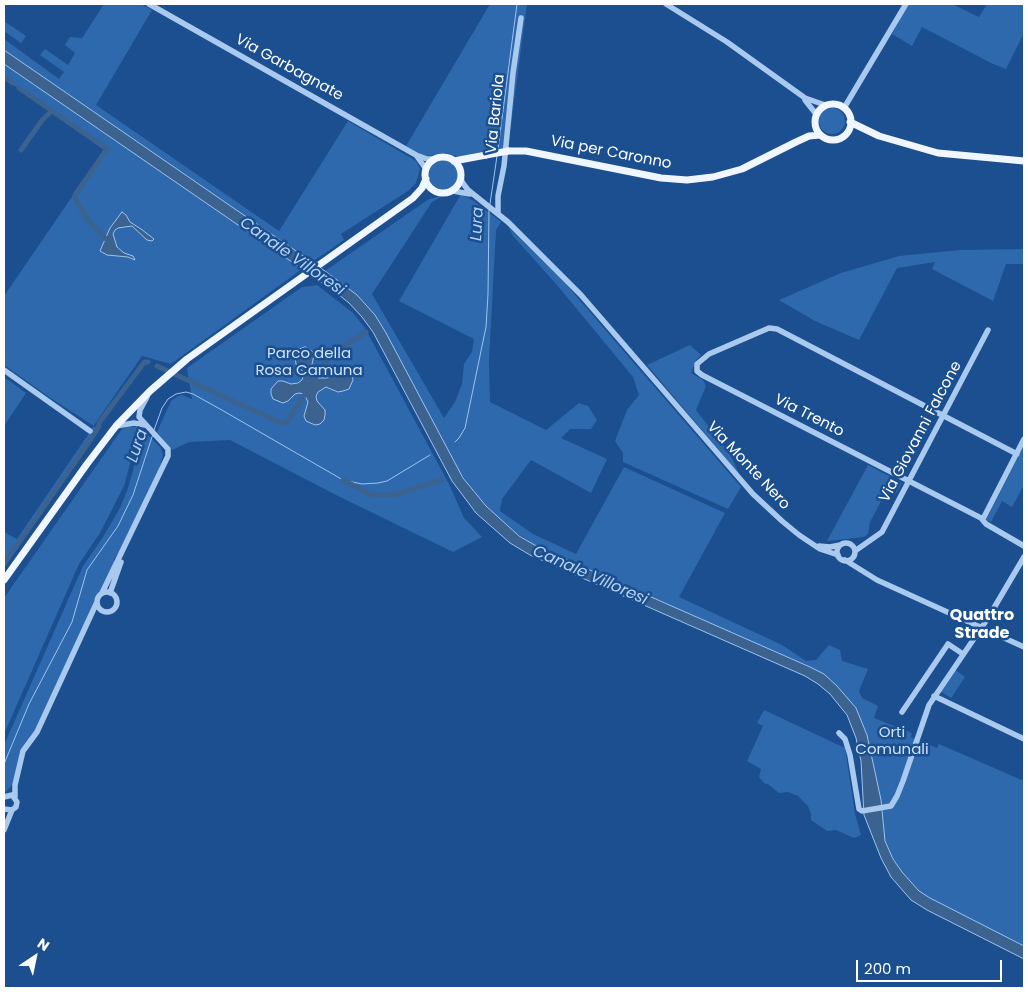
<!DOCTYPE html>
<style>
body{margin:0}
#map{position:relative;width:1028px;height:992px;overflow:hidden;background:#1b4f8f;font-family:Poppins,sans-serif}
canvas{display:block}
.frame{position:absolute;inset:0;border:5px solid #fff;pointer-events:none}
.north{position:absolute;left:10px;top:932px;width:50px;height:50px;-webkit-text-stroke:4px #1b4f8f;paint-order:stroke;rotate:34deg;font-size:14px;font-weight:700;line-height:20px;text-align:center;color:#fff}
.north::after{content:'';display:block;margin:auto;width:18px;height:22px;background:#fff;clip-path:polygon(50% 0,100% 100%,50% 72%,0 100%)}
.scale{position:absolute;left:856px;top:960px;width:146px;height:22px;box-sizing:border-box;border:2px solid #fff;border-top:0;padding-left:6px;font-size:15px;line-height:18px;white-space:nowrap;color:#fff;-webkit-text-stroke:4px #1b4f8f;paint-order:stroke}
</style>
<div id="map">
<canvas width="1028" height="992"></canvas>
<div class="frame"></div>
<div class="north">N</div>
<div class="scale">200 m</div>
</div>
<script>
const ctx = document.querySelector('canvas').getContext('2d');
ctx.lineJoin = 'round';
function paint(path, color) { ctx.fillStyle = color; ctx.fill(path, 'evenodd'); }
const poly = rows => new Path2D(rows.map(r => 'M' + r).join(''));
function strokePath(path, color, width, dash) { ctx.strokeStyle = color; ctx.lineWidth = width; ctx.lineCap = dash ? 'butt' : 'round'; ctx.setLineDash(dash || []); ctx.stroke(path); }
function drawText(font, color, halo, rows, align = 'center') {
  ctx.font = font + ' Poppins,sans-serif'; ctx.lineWidth = 5; ctx.setLineDash([]); ctx.textBaseline = 'middle'; ctx.strokeStyle = halo; ctx.fillStyle = color; for (const [text, x, y, turn = 0] of rows) {
    ctx.save(); ctx.translate(x, y); ctx.rotate((+turn || 0) * Math.PI / 180); ctx.textAlign = isNaN(turn) ? turn : align; if (halo) ctx.strokeText(text, 0, 0); ctx.fillText(text, 0, 0); ctx.restore();
  }
}
const green = poly([
 [104,4,141,4,152,10,96,105,279,231,348,121,416,161,420,169,416,183,408,191,341,234,344,240,312,262,4,50,4,39,59,79,64,72,40,55,45,49,68,65,75,53,65,45,70,37,82,38],
 [490,4,527,4,508,147,485,151,460,157,445,153,427,156,417,153,406,146],
 [909,4,952,4,979,17,987,4,1024,4,1024,33,1006,69,991,63,922,27,912,46,892,34],
 [4,21,26,36,21,43,4,31],
 [4,64,302,269,171,364,142,356,94,425,96,430,4,562,4,532,17,539,94,426,52,399,4,365,4,296,104,150,4,78],
 '819 121a13 13 0 1 1 26 0a13 13 0 1 1-26 0Z',
 '429 175a15 15 0 1 1 30 0a15 15 0 1 1-30 0Z',
 [461,194,474,201,501,222,496,230,489,361,490,402,546,430,579,403,588,406,597,420,591,429,570,429,561,438,607,459,591,493,531,460,502,499,500,511,533,534,576,554,624,467,725,513,679,597,782,645,806,661,816,660,829,645,840,650,842,661,868,669,859,691,862,698,878,706,874,718,912,733,911,737,937,748,939,744,1024,781,1024,946,930,898,919,891,902,872,893,859,885,841,881,800,867,735,810,667,540,548,511,530,486,506,471,488,457,468,381,324,364,302,325,271,429,199,442,196,432,202,372,294,444,418,455,402,462,384,464,364,472,352,474,339,399,301],
 [509,228,564,282,741,487,728,509,623,462,623,453,615,441,627,410,639,395,633,377,557,285,513,236],
 [1024,249,1024,264,1006,264,993,301,932,269,935,262,897,268,859,340,815,321,779,300,841,273,899,256,960,250],
 [317,285,353,313,365,328,449,484,464,518,482,537,453,552,336,495,230,440,189,442,172,450,157,432,171,401,178,396,182,395,192,399,187,368,302,287],
 [690,345,701,355,696,360,691,373,703,380,706,386,696,410,730,454,739,474,647,365],
 [4,377,26,393,4,426],
 [127,427,140,427,124,486,100,533,79,564,4,734,4,598,122,429],
 [144,431,160,447,163,454,159,471,126,543,114,559,114,564,36,731,25,745,13,784,4,794,4,745,83,566,103,537,120,508,128,488],
 [1024,446,1024,485,1012,507,1002,501,991,522,986,520],
 [868,465,902,483,895,495,887,490,870,522,868,534,864,537,827,541],
 [954,669,965,677,951,698,940,691],
 [764,710,845,748,855,814,861,835,854,838,836,830,827,831,811,820,811,814,808,806,798,796,788,792,779,793,769,785,764,783,759,777,761,769,747,761,763,726,757,723]
]);
const water = poly([
 [4,50,325,271,357,295,375,315,386,333,463,478,486,506,519,536,540,548,810,667,824,674,837,686,856,708,867,735,881,800,885,841,893,859,902,872,919,891,930,898,1024,946,1024,959,927,910,911,900,891,877,881,858,864,815,861,761,856,738,847,715,830,694,818,684,805,676,530,555,510,543,476,513,452,481,373,332,362,317,349,303,334,291,4,64,4,50],
 [122,212,126,215,130,222,141,229,154,239,152,241,147,240,132,226,118,228,115,230,113,234,117,247,124,253,133,256,135,260,128,257,107,255,100,251,110,228,122,212],
 [305,347,312,351,314,355,311,369,318,378,327,378,340,368,349,371,352,375,353,380,349,389,343,391,338,392,326,387,318,392,316,396,317,401,325,410,325,415,324,420,320,424,315,425,306,421,304,416,308,402,304,394,299,393,295,394,288,401,283,403,273,399,271,394,271,389,278,381,283,381,291,384,298,383,302,380,304,373,296,364,295,357,299,349,305,347]
]);
const stream = poly([
 [498,149,517,4],
 [490,204,497,156],
 [154,430,162,408,168,399,176,394,186,392,193,394,220,409,343,480,362,484,378,483,387,481,430,455],
 [455,442,459,438,465,428,486,327,488,294,489,210],
 [4,764,29,704,72,622,87,570,118,526,133,495,153,434]
]);
const canal = poly([
 [4,77,13,83],
 [19,88,107,149,75,195,76,201,90,222,106,239],
 [21,150,43,119,52,111],
 [157,366,281,423,288,421,308,389],
 [312,382,332,354,366,332],
 [93,436,99,426,99,423,143,364,145,362,148,362],
 [343,480,372,495,394,495,441,480],
 [4,564,91,439]
]);
const minor = poly([
 [149,4,416,155,427,159,435,159],
 [666,4,727,42,805,98,825,105],
 [805,100,816,114],
 [844,108,906,4],
 [416,155,426,169],
 [461,176,462,182,468,190,508,222,581,295,753,494,782,521,799,535,820,549,838,555],
 [453,191,470,194],
 [498,214,498,196,504,166,513,73,521,18],
 [4,370,90,431],
 [116,426,134,423,145,425],
 [1017,454,777,329,769,328,709,354,697,364,697,371,702,375,981,518,986,524,1024,546],
 [981,518,984,517,1024,439],
 '837 552a9 9 0 1 1 18 0a9 9 0 1 1-18 0Z',
 [819,546,830,547,840,545],
 [855,551,882,532,988,330],
 [845,560,877,580,1024,647],
 '97 602a10 10 0 1 1 20 0a10 10 0 1 1-20 0Z',
 [102,593,168,456,168,449,139,417,140,410,147,397],
 [110,593,121,562],
 [934,696,1024,739],
 [902,712,948,644,963,654],
 [839,733,845,739,850,755,859,809,862,811,891,806,897,796,903,781,929,705,988,618,1024,557],
 [4,797,12,795,17,802,16,807,12,810,4,809],
 [15,797,15,785,23,751,37,732,97,602],
 [4,830,12,810]
]);
const major = poly([
 '815 122a18 18 0 1 1 36 0a18 18 0 1 1-36 0Z',
 [850,122,879,136,938,153,1024,161],
 [508,151,526,151,661,178,687,180,713,177,742,169,796,142,809,136,820,135],
 '425 175a18 18 0 1 1 36 0a18 18 0 1 1-36 0Z',
 [454,161,486,155],
 [4,580,87,464,116,426,150,391,187,359,413,198,422,188,426,179]
]);
const majorBridge = poly([
 [486,155,508,151]
]);
const streetNames = [
 ["Via Garbagnate",289,68,29],
 ["Via Bariola",496,114,-84],
 ["Via per Caronno",611,153,11],
 ["Via Trento",809,416,27],
 ["Via Giovanni Falcone",921,432,-62],
 ["Via Monte Nero",748,466,47]
];
const parkNames = [
 ["Parco della",309,354],
 ["Rosa Camuna",309,371],
 ["Orti",892,733],
 ["Comunali",892,750]
];
const waterNames = [
 ["Lura",478,224,-87],
 ["Canale Villoresi",292,257,35],
 ["Lura",138,446,-71],
 ["Canale Villoresi",590,576,24]
];
const neighbourhoodNames = [
 ["Quattro",982,616],
 ["Strade",982,634]
];
paint(green, '#2e69ad');
paint(water, '#3c6290');
strokePath(water, '#9cc4f0', 1);
strokePath(stream, '#9cc4f0', 1);
strokePath(canal, '#3c6290', 5);
strokePath(minor, '#a9c9ee', 5.5);
strokePath(major, '#f0f6ff', 7);
strokePath(majorBridge, '#f0f6ff', 7);
drawText('15px', '#fff', '#1b4f8f', streetNames);
drawText('15px', '#cfe3fa', '#1b4f8f', parkNames);
drawText('italic 16px', '#b5d3f5', '#1b4f8f', waterNames);
drawText('bold 16px', '#fff', '#1b4f8f', neighbourhoodNames);
</script>
